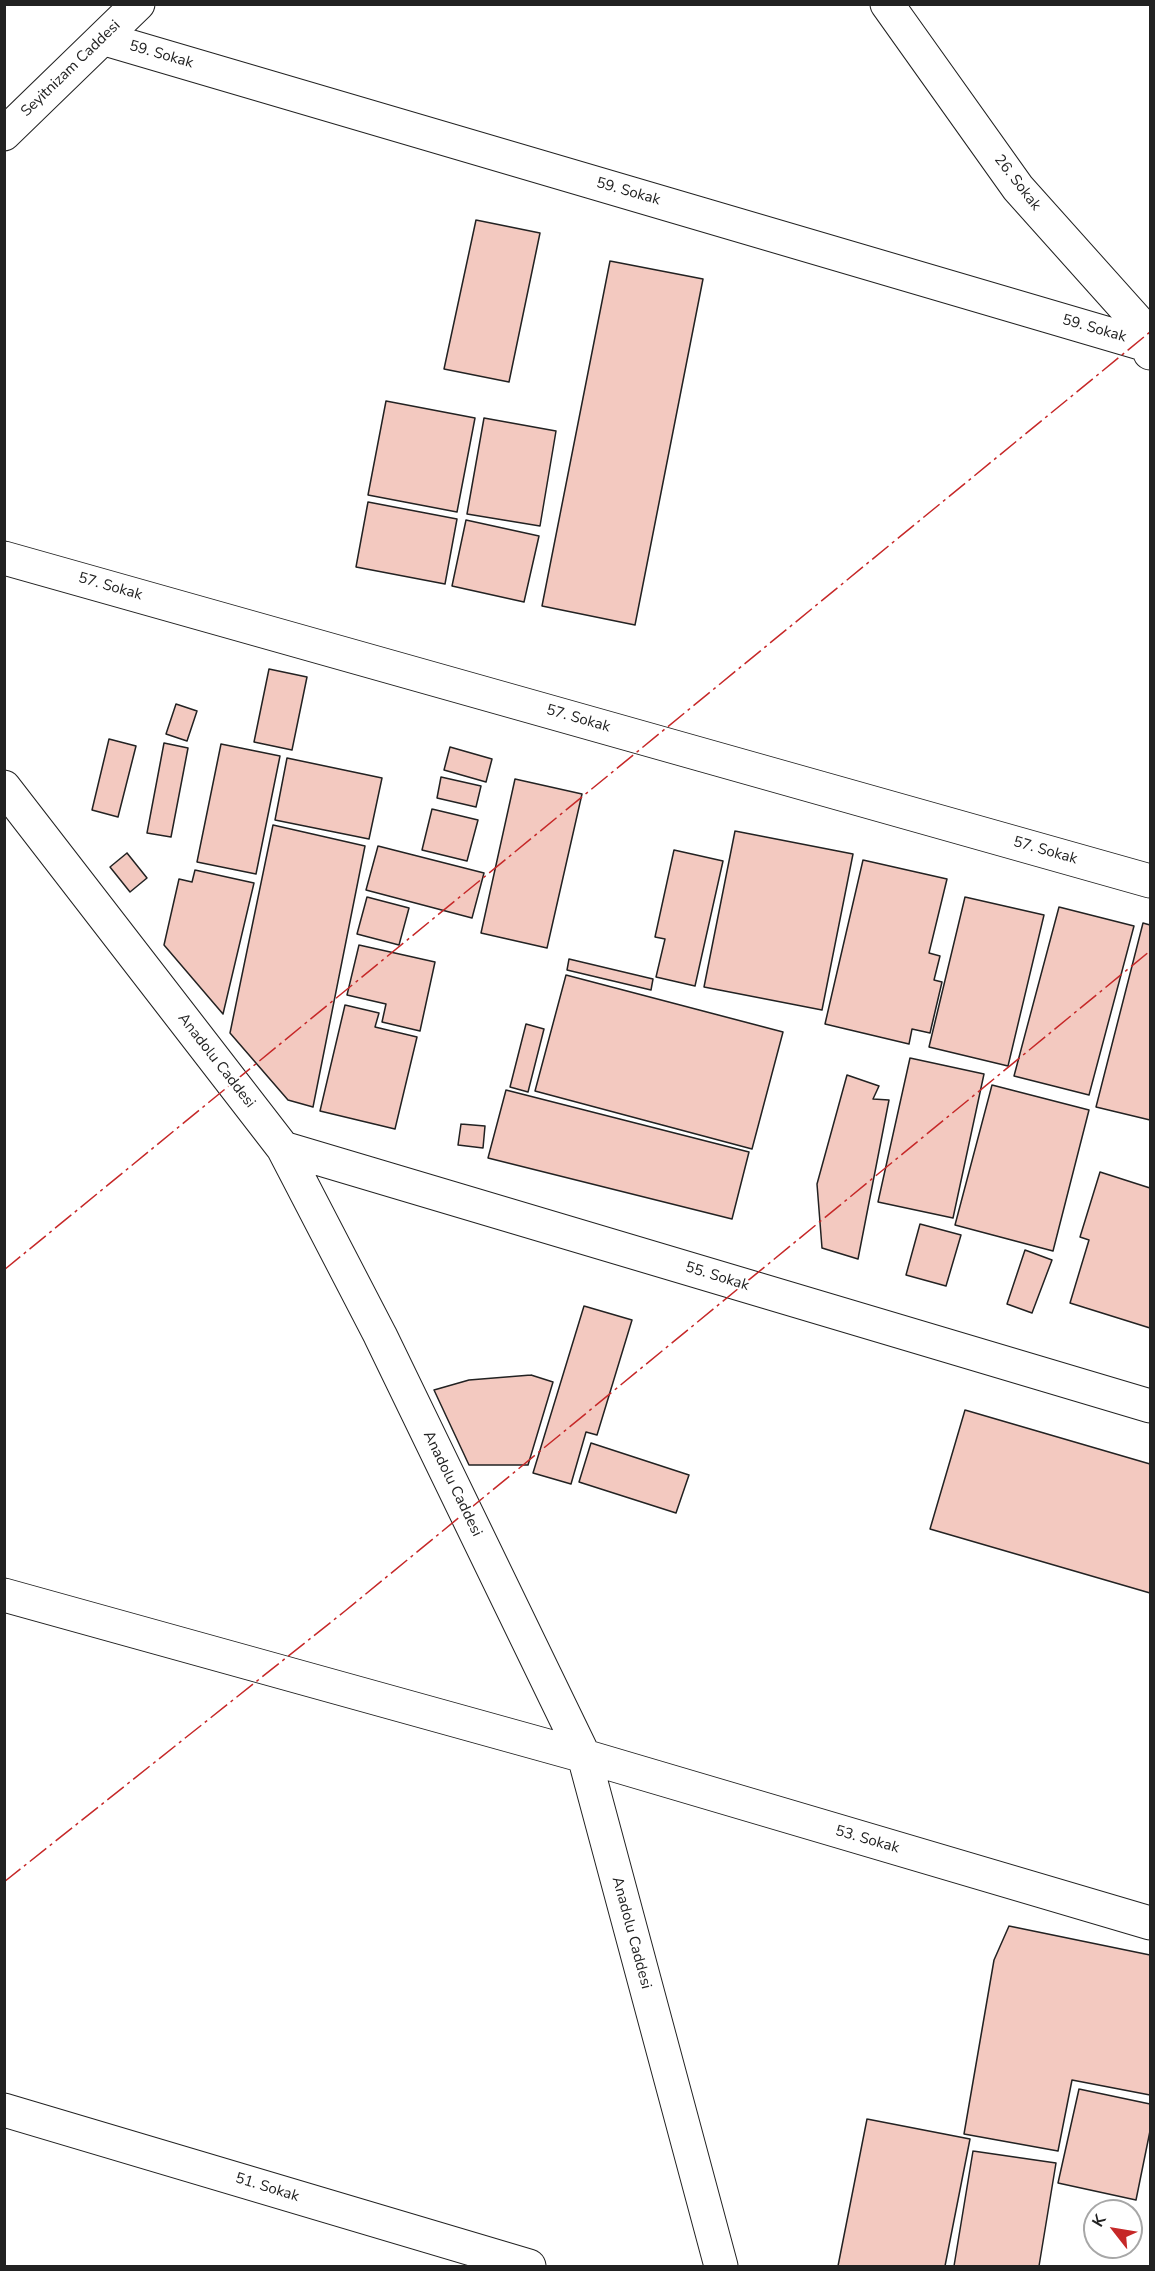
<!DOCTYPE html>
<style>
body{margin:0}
#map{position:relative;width:1155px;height:2271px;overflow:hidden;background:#fff;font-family:"Nunito Sans",sans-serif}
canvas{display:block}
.frame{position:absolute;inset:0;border:6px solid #222;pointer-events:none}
.north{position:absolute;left:1083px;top:2199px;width:60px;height:60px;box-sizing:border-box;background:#fff;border:2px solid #a7a7a7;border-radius:50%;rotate:301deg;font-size:16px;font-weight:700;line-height:24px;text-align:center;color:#222}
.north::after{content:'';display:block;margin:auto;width:21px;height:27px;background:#c62828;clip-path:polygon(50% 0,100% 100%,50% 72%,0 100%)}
</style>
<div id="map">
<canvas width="1155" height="2271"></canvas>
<div class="frame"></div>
<div class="north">K</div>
</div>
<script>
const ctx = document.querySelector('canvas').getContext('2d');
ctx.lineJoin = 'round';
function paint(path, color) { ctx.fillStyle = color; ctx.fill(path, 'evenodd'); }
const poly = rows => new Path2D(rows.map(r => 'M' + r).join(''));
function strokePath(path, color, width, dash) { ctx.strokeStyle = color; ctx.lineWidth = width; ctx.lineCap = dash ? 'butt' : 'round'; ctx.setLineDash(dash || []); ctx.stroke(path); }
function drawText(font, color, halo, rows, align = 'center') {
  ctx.font = font + ' "Nunito Sans",sans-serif'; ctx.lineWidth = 4.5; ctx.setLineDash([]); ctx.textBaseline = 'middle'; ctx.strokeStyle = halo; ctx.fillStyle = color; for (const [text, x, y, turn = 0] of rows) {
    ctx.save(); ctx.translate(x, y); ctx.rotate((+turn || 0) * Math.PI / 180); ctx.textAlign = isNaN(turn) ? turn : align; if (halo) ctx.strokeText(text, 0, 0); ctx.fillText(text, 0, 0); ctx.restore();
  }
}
const building = poly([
 [476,220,540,233,509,382,444,369,476,220],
 [610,261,703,279,635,625,542,606,610,261],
 [386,401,475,418,457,512,368,495,386,401],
 [484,418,556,431,540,526,467,514,484,418],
 [368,502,457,519,445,584,356,567,368,502],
 [466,520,539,536,524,602,452,586,466,520],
 [269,669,307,677,292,750,254,742,269,669],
 [176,704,197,711,187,741,166,734,176,704],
 [109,739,136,746,118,817,92,810,109,739],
 [164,743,188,748,171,837,147,833,164,743],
 [221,744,280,756,256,874,197,862,221,744],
 [450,747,492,759,486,782,444,770,450,747],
 [287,758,382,778,369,839,275,820,287,758],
 [441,777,481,786,476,807,437,798,441,777],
 [515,779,582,794,547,948,481,933,515,779],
 [432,809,478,820,467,861,422,850,432,809],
 [273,825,365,846,313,1107,288,1100,230,1033,273,825],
 [735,831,853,854,822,1010,704,987,735,831],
 [378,846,484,873,472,918,366,890,378,846],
 [674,850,723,861,695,986,656,977,665,939,655,937,674,850],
 [127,853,147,878,130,892,110,867,127,853],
 [863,860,947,879,929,953,940,956,934,980,942,982,930,1033,912,1029,909,1044,825,1024,863,860],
 [195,870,254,883,223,1014,164,945,179,879,192,882,195,870],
 [367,897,409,908,399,945,357,934,367,897],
 [965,897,1044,915,1008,1066,929,1047,965,897],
 [1059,907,1134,926,1089,1095,1014,1076,1059,907],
 [1143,923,1150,925,1150,1120,1096,1107,1143,923],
 [359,945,435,962,420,1031,382,1022,386,1004,347,995,359,945],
 [569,959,653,979,651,990,567,970,569,959],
 [566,975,783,1032,752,1149,535,1091,566,975],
 [345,1005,379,1013,375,1027,417,1037,395,1129,320,1111,345,1005],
 [526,1024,544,1029,528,1092,510,1087,526,1024],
 [910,1058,984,1074,953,1218,878,1202,910,1058],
 [847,1075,879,1086,873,1099,889,1100,858,1259,822,1248,817,1184,847,1075],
 [992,1085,1089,1110,1053,1251,955,1225,992,1085],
 [506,1090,749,1152,732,1219,488,1158,506,1090],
 [461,1124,485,1126,483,1148,458,1145,461,1124],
 [1100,1172,1150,1188,1150,1328,1070,1303,1089,1240,1080,1237,1100,1172],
 [920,1224,961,1235,946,1286,906,1275,920,1224],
 [1025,1250,1052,1260,1032,1313,1007,1304,1025,1250],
 [584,1306,632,1320,597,1435,586,1432,571,1484,533,1473,584,1306],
 [531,1375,553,1382,528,1465,469,1465,434,1390,469,1380,531,1375],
 [965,1410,1150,1464,1150,1593,930,1529,965,1410],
 [591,1443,689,1475,676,1513,579,1482,591,1443],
 [1009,1926,1150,1955,1150,2095,1072,2080,1058,2151,964,2134,994,1960,1009,1926],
 [1079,2089,1150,2104,1150,2131,1136,2200,1058,2183,1079,2089],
 [867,2119,970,2139,945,2266,838,2266,867,2119],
 [973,2151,1056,2163,1039,2266,954,2266,973,2151]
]);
const street = poly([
 [887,4,1018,188,1146,331,1144,338,1150,353],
 [105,39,1150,346],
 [4,558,1150,881],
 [4,787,283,1148,380,1335,584,1756,721,2266],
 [283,1148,1150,1406],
 [4,1595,584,1756,1150,1923],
 [4,2110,529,2266]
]);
const secondary = poly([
 [4,134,138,4]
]);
const power = poly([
 [4,1270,1150,332],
 [4,1882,345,1611,1150,951]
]);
const streetNames = [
 ["59. Sokak",161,55,16],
 ["Seyitnizam Caddesi",71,69,-44],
 ["26. Sokak",1017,183,52],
 ["59. Sokak",628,192,16],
 ["59. Sokak",1094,329,16],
 ["57. Sokak",110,587,16],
 ["57. Sokak",578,719,16],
 ["57. Sokak",1045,851,16],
 ["Anadolu Caddesi",216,1061,52],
 ["55. Sokak",717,1277,17],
 ["Anadolu Caddesi",452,1484,64],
 ["53. Sokak",867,1840,16],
 ["Anadolu Caddesi",631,1933,75],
 ["51. Sokak",267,2188,17]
];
paint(building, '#f3c9c0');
strokePath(building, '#222', 1.5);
strokePath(street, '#222', 35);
strokePath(secondary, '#222', 35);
strokePath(street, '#fff', 33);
strokePath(secondary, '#fff', 33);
strokePath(power, '#c62828', 1.5, [21, 4.5, 3, 4.5]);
drawText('15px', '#222', '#fff', streetNames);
</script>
